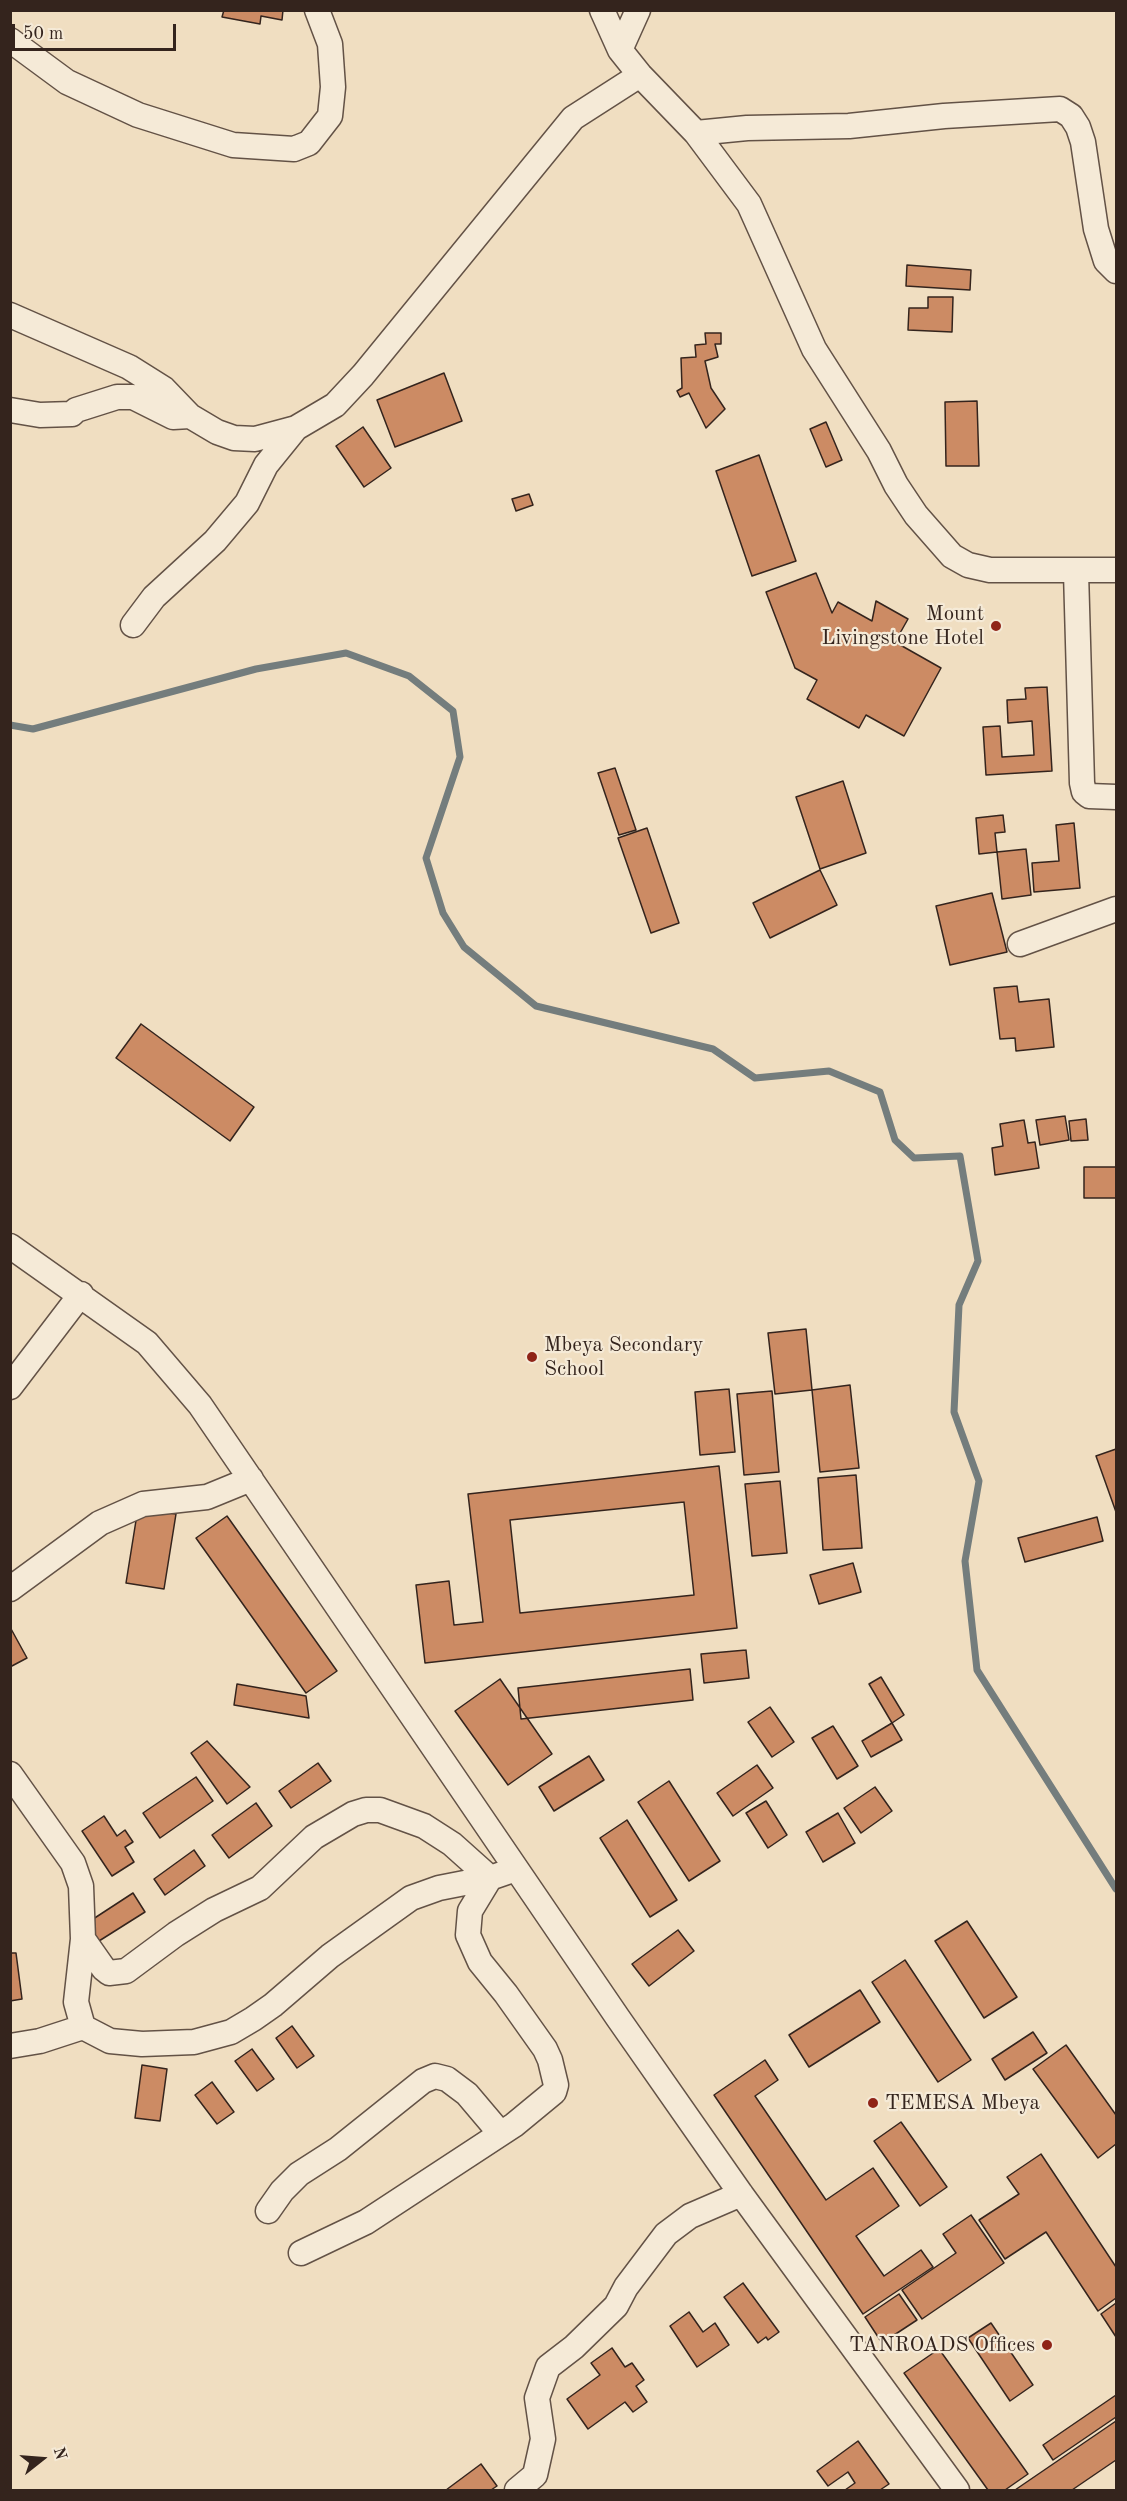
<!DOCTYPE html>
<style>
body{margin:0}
#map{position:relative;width:1127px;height:2501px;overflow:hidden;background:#f0dec1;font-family:"Old Standard TT",serif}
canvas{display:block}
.frame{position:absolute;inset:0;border:12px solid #34241d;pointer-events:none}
.north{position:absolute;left:12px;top:2429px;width:60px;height:60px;-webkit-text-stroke:4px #f5ead7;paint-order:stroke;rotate:73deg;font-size:16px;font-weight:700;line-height:24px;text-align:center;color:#34241d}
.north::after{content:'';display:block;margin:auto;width:21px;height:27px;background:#34241d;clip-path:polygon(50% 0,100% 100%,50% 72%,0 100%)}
.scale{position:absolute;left:12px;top:24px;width:164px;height:27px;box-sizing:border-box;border:3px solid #34241d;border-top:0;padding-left:8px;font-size:18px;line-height:21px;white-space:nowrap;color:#34241d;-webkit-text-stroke:4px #f5ead7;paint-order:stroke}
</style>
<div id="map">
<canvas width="1127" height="2501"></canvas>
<div class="frame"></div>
<div class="north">N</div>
<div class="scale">50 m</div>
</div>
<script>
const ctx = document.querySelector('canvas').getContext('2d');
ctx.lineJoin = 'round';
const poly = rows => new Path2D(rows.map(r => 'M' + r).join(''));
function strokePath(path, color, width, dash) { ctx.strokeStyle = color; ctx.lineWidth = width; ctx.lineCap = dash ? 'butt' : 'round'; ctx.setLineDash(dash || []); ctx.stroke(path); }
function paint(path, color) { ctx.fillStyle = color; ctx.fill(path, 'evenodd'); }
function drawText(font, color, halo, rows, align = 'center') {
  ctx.font = font + ' "Old Standard TT",serif'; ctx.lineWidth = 4.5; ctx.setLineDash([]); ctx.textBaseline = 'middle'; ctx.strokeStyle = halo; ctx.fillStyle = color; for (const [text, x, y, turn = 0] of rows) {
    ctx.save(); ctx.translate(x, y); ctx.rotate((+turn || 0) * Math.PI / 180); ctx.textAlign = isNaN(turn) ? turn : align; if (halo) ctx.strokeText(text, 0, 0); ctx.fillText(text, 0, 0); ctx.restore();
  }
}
const stream = poly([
 [10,725,33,729,256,669,346,653,409,676,453,711,460,757,426,858,443,913,464,947,536,1006,713,1049,755,1078,829,1071,880,1092,895,1140,914,1158,960,1156,978,1261,959,1305,954,1412,979,1481,965,1561,977,1670,1116,1889]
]);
const building = poly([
 [224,10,283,10,282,20,261,16,260,24,222,17,224,10],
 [907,265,971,270,970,290,906,286,907,265],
 [928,297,953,297,952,332,908,330,909,308,928,308,928,297],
 [705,333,721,333,721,344,715,344,718,357,705,361,711,388,725,409,706,428,689,393,680,397,677,391,682,388,681,358,696,357,695,345,706,344,705,333],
 [444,373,462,421,395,447,377,400,444,373],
 [977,401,979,466,946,466,945,402,977,401],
 [826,422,842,460,826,467,810,429,826,422],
 [363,427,391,468,364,487,336,446,363,427],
 [759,455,796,561,752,576,716,471,759,455],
 [529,494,533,505,516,511,512,499,529,494],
 [816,573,832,613,838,602,872,621,876,601,908,619,895,642,941,668,904,736,866,715,859,728,807,699,817,680,795,668,766,592,816,573],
 [1047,687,1052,771,986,775,983,727,1000,726,1002,757,1034,755,1032,721,1008,723,1007,700,1026,699,1025,688,1047,687],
 [615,768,636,830,619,835,598,773,615,768],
 [843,781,866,853,820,869,796,797,843,781],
 [1003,815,1005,832,995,833,997,852,979,854,976,818,1003,815],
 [1074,823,1080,888,1034,892,1032,863,1059,861,1056,825,1074,823],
 [647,828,679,923,651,933,618,838,647,828],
 [1026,849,1031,895,1002,899,997,852,1026,849],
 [820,870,837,905,770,938,753,903,820,870],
 [992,893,1007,952,950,965,936,906,992,893],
 [1017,986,1019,1002,1049,999,1054,1047,1016,1051,1015,1038,1000,1039,994,988,1017,986],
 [141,1024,254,1107,230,1141,116,1058,141,1024],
 [1065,1116,1069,1140,1040,1145,1036,1120,1065,1116],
 [1086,1119,1088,1140,1071,1141,1069,1121,1086,1119],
 [1024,1120,1028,1143,1035,1142,1039,1168,995,1175,992,1148,1003,1146,1000,1124,1024,1120],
 [1084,1167,1116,1167,1116,1198,1084,1198,1084,1167],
 [806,1329,812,1390,775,1394,768,1333,806,1329],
 [850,1385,859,1468,820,1472,812,1390,850,1385],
 [729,1389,735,1452,700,1455,695,1392,729,1389],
 [772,1391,779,1472,744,1475,737,1394,772,1391],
 [1116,1449,1116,1512,1096,1456,1116,1449],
 [719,1466,737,1628,425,1663,416,1585,449,1581,454,1625,483,1622,468,1494,719,1466],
 [856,1475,862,1548,823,1550,818,1478,856,1475],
 [780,1481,787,1553,752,1556,745,1484,780,1481],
 [684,1502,694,1595,520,1613,510,1520,684,1502],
 [138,1508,176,1514,164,1589,126,1583,138,1508],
 [227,1516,337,1671,306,1693,196,1538,227,1516],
 [1097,1517,1103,1541,1025,1562,1018,1538,1097,1517],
 [853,1563,861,1592,819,1604,810,1575,853,1563],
 [10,1627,27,1658,10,1667,10,1627],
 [746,1650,749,1678,704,1683,701,1654,746,1650],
 [690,1669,693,1700,521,1719,518,1688,690,1669],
 [881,1677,904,1715,892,1723,869,1684,881,1677],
 [500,1679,552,1754,508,1785,455,1711,500,1679],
 [237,1684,306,1696,309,1718,234,1705,237,1684],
 [770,1707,794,1742,772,1757,748,1722,770,1707],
 [892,1723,902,1740,871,1757,862,1741,892,1723],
 [833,1726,858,1766,837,1779,812,1738,833,1726],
 [207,1741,250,1787,227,1804,191,1753,207,1741],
 [589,1756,604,1780,554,1811,539,1787,589,1756],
 [318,1763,331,1781,291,1808,279,1791,318,1763],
 [757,1765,773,1788,733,1816,717,1793,757,1765],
 [196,1777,213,1801,160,1838,143,1813,196,1777],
 [669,1781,720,1861,689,1881,638,1802,669,1781],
 [875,1787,892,1811,861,1833,844,1808,875,1787],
 [766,1801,787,1835,768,1848,746,1813,766,1801],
 [256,1803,272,1826,229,1858,212,1835,256,1803],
 [838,1813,855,1843,823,1862,806,1832,838,1813],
 [104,1816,117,1836,125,1830,133,1842,125,1847,134,1862,112,1876,82,1831,104,1816],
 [627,1820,677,1900,650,1917,600,1838,627,1820],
 [194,1850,205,1866,165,1895,154,1879,194,1850],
 [133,1893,145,1912,99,1941,87,1923,133,1893],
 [967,1921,1017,1997,984,2018,935,1941,967,1921],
 [678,1930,694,1951,649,1986,632,1964,678,1930],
 [10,1953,16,1953,22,1999,10,2001,10,1953],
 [905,1960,971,2060,938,2082,872,1982,905,1960],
 [860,1990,880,2022,809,2067,789,2035,860,1990],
 [292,2026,314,2056,297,2068,276,2038,292,2026],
 [1033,2032,1047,2053,1005,2080,992,2059,1033,2032],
 [1066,2045,1116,2115,1116,2144,1098,2158,1033,2069,1066,2045],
 [252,2049,274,2079,257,2091,235,2061,252,2049],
 [765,2060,778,2080,755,2096,826,2200,873,2168,899,2206,856,2236,884,2276,921,2250,933,2267,863,2314,714,2095,765,2060],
 [142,2065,167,2069,160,2121,135,2118,142,2065],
 [212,2082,234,2112,217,2124,195,2095,212,2082],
 [901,2122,947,2187,920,2206,874,2141,901,2122],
 [1041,2154,1116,2267,1116,2298,1098,2311,1046,2232,1005,2259,979,2220,1019,2194,1007,2177,1041,2154],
 [971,2215,1004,2263,922,2319,902,2290,956,2253,943,2234,971,2215],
 [743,2283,779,2332,768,2340,766,2337,758,2343,724,2297,743,2283],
 [899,2294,917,2320,882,2343,865,2317,899,2294],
 [1116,2303,1116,2337,1101,2314,1116,2303],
 [689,2312,703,2332,715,2323,729,2345,697,2367,670,2326,689,2312],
 [991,2323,1033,2385,1010,2401,968,2338,991,2323],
 [612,2348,625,2367,632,2363,644,2380,636,2386,647,2402,633,2412,625,2402,588,2429,567,2399,600,2375,591,2363,612,2348],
 [939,2349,1028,2474,1005,2490,988,2490,904,2373,939,2349],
 [1116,2395,1116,2417,1053,2460,1043,2445,1116,2395],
 [1116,2421,1116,2460,1072,2490,1015,2490,1116,2421],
 [858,2441,889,2484,880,2490,845,2490,855,2483,848,2472,828,2486,817,2471,858,2441],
 [481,2464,497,2486,491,2490,446,2490,481,2464]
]);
const street = poly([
 [602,10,620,50,640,75,696,133,749,204,814,349,879,451,896,485,916,515,952,556,968,565,990,570,1116,570],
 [10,40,67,82,138,115,233,145,294,149,309,143,330,116,333,87,330,44,317,10],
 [620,50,638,10],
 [696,133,747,128,849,126,944,116,1060,109,1071,116,1078,127,1083,142,1096,229,1106,261,1116,271],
 [10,315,129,367,164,389,190,416,217,432,234,438,255,439,296,428,335,405,363,375,573,118,640,75],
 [10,410,40,415,72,414,76,410,117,397,133,397,173,417,190,416],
 [1076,572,1082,783,1084,792,1089,796,1116,797],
 [133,625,154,597,215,541,247,503,266,465,296,428],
 [1020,944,1116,909],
 [10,1246,147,1343,200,1405,618,2018,741,2194,957,2490],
 [10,1387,81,1294],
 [10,1589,100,1523,143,1504,207,1497,251,1479],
 [10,1774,73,1863,81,1886,83,1939,104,1969,109,1973,126,1971,176,1934,214,1910,260,1888,314,1837,353,1814,366,1810,380,1810,424,1826,452,1844,490,1878,516,1869],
 [83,1939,76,2002,83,2027,110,2041,142,2044,194,2042,231,2032,253,2019,273,2005,330,1956,411,1898,439,1888,490,1878],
 [10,2046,40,2041,83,2027],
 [268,2211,282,2191,299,2174,338,2149,423,2081,435,2076,447,2079,467,2094,500,2133],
 [301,2253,366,2222,514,2125,554,2092,556,2085,550,2060,545,2049,506,1994,480,1962,468,1935,470,1911,490,1878],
 [517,2490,535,2475,543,2439,537,2398,548,2367,574,2347,616,2306,626,2287,666,2234,690,2216,741,2194]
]);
const markers = [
 [996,626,6,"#8f2418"],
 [532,1357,6,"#8f2418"],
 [873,2103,6,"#8f2418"],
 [1047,2345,6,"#8f2418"]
];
const poiNames = [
 ["Mount",984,614],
 ["Livingstone Hotel",984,638],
 ["Mbeya Secondary",544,1345,"left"],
 ["School",544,1369,"left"],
 ["TEMESA Mbeya",885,2103,"left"],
 ["TANROADS Offices",1035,2345]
];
strokePath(stream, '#747d7d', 7);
paint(building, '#cc8b64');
strokePath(building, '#34241d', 1.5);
strokePath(street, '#635246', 27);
strokePath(street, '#f5ead7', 24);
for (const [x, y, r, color] of markers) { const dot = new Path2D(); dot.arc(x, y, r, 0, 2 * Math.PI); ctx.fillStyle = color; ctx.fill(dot); strokePath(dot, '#f5ead7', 2); }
drawText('21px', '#34241d', '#f5ead7', poiNames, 'right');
</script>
